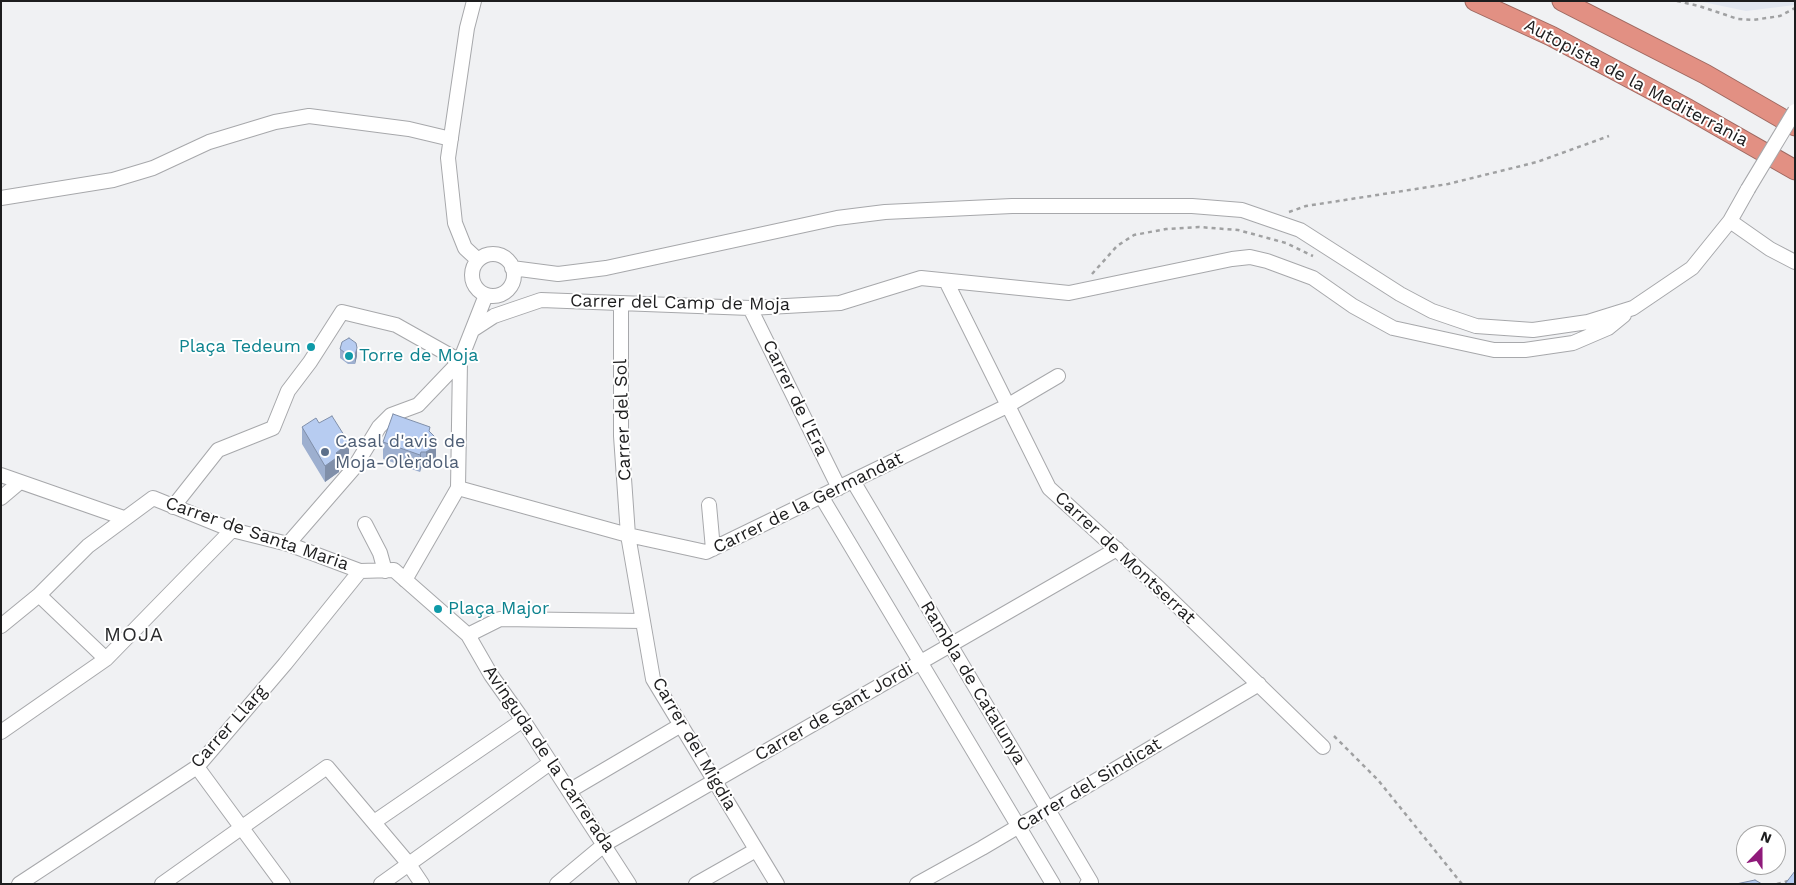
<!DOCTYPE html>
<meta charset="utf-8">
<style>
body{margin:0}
#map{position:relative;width:1796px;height:885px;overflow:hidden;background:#f0f1f3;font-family:"Work Sans",sans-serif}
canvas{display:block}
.frame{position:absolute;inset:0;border:2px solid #1d1d1e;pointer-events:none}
.north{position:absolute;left:1736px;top:825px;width:50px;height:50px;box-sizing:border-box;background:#fff;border:1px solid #a5a5a5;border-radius:50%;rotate:22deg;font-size:14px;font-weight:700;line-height:20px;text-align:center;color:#1d1d1e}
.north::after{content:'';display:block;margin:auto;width:18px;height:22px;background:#8f1a7a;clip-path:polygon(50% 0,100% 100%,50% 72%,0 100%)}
</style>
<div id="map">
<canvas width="1796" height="885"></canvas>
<div class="frame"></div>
<div class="north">N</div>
</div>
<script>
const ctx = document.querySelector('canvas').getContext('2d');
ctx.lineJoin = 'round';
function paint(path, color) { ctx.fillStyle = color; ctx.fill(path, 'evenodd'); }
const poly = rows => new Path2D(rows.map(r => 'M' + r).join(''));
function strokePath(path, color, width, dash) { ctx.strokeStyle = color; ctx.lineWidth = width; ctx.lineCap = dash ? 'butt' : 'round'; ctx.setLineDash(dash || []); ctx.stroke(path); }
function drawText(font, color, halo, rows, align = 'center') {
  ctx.font = font + ' "Work Sans",sans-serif'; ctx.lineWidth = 4; ctx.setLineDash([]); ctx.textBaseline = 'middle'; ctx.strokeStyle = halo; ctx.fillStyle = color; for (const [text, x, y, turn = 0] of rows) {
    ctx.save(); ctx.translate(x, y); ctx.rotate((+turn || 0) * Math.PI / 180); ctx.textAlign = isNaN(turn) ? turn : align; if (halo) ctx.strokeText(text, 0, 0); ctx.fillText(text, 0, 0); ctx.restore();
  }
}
const built = poly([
 [1698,1,1795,1,1795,5,1746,11]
]);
const path = poly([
 [1677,1,1699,6,1738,19,1753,20,1780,16,1795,8],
 [1289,212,1306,206,1448,184,1537,162,1609,136],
 [1092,274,1117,246,1134,235,1166,229,1199,227,1238,230,1286,243,1313,256],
 [1334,736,1378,780,1462,884],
 [1777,884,1788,881]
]);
const minor = poly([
 [474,1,467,28,448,158,455,223,465,248,478,260],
 [1,198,113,180,153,168,209,142,275,122,309,116,409,129,451,139],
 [1730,221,1770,249,1795,262],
 '472 275a21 21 0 1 1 42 0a21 21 0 1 1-42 0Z',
 [512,268,558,274,606,268,837,218,885,212,1012,206,1192,206,1242,210,1300,230,1400,294,1432,311,1476,326,1533,330,1588,322,1633,308,1692,268,1730,221,1748,189],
 [946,281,1049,488,1159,588,1323,747],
 [621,304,621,436,628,535,653,679,777,884],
 [750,308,839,488],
 [474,329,494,316,541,300,750,308,840,303,921,278,1069,293,1232,259,1250,257,1267,261,1313,278,1353,306,1393,328,1494,350,1525,350,1573,343,1608,328,1624,315],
 [1,475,124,518],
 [853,481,1091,882,1087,884],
 [458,488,628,535,706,552,1007,406,1058,376],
 [821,496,1053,884],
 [1,498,20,482],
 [709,505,713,549],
 [173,507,218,450,273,428,288,391,310,362,342,312,396,325,460,361],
 [365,524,380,553,385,571],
 [288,544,354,468,379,427,391,415,418,405,460,361],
 [405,580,458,488,460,361,486,295],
 [39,595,106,659],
 [1,626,39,595,88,546,153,498,232,530,288,544,360,571,394,570,468,635,491,675,523,720,629,884],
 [468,635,500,619,643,621],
 [1,732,106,659,232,530],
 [197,767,283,884],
 [569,791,681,725],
 [374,822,523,720],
 [19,884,197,767,285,664,360,571],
 [162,884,327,767,408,863,422,884],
 [381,884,550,763],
 [557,884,605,844,1117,549],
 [696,884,756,850],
 [917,884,982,848,1259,684]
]);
const highway = poly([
 [1475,1,1551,36,1688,109,1795,170],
 [1562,1,1705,74,1795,126]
]);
const minorBridge = poly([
 [1748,189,1795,111]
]);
const wall = poly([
 [340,347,357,356,355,364,348,364,340,358],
 [319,423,349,460,339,467,339,472,325,482,302,444,302,427],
 [430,432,436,455,435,463,426,469,421,468,420,472,383,459,383,442]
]);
const shadedWall = poly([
 [357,348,357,356,355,364,355,355],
 [436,438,436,455,435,463,426,469,426,452],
 [349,443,349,460,339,467,339,472,325,482,325,466,336,453],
 [421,452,421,468,420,472,420,455]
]);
const building = poly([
 [349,338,356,343,357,348,355,355,348,355,340,349,342,342,349,338],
 [393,414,430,427,429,431,436,438,435,446,426,452,421,452,420,455,383,442,393,414],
 [332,416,349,443,336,453,339,456,325,466,302,427,316,418,319,423,332,416],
 [1795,871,1795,884,1785,884,1795,871],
 [1755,880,1762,884,1736,884,1755,880]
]);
const markers = [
 [311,347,5,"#0f9aa8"],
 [349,356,5,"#0f9aa8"],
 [325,452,5,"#5c6f8a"],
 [438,609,5,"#0f9aa8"]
];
const streetNames = [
 ["Autopista de la Mediterrània",1636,83,28],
 ["Carrer del Camp de Moja",680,303,1],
 ["Carrer de l'Era",795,398,64],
 ["Carrer del Sol",623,420,-92],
 ["Carrer de la Germandat",808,503,-26],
 ["Carrer de Santa Maria",257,534,19],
 ["Carrer de Montserrat",1125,558,43],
 ["Rambla de Catalunya",973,683,59],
 ["Carrer de Sant Jordi",834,712,-30],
 ["Carrer Llarg",229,727,-48],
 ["Carrer del Migdia",694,744,60],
 ["Avinguda de la Carrerada",549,759,56],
 ["Carrer del Sindicat",1089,785,-31]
];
const cultureNames = [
 ["Plaça Tedeum",301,347,"right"],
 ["Torre de Moja",359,356],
 ["Plaça Major",448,609]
];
const serviceNames = [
 ["Casal d'avis de",335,442],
 ["Moja-Olèrdola",335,463]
];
const quarterNames = [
 ["MOJA",134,635]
];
paint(built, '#e1e6ef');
strokePath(minor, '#a7a8ab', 16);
strokePath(highway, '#9d6860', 21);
strokePath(path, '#a0a1a2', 2.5, [4, 4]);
strokePath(minor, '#fff', 14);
strokePath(highway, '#e29083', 19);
strokePath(minorBridge, '#a7a8ab', 16, []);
strokePath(minorBridge, '#fff', 14);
paint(wall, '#9dafcf');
paint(shadedWall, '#808fa9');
paint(building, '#b7ccf1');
strokePath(building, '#808fa9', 1);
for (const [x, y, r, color] of markers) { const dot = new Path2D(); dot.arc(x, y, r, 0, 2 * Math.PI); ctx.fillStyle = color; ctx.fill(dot); strokePath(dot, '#fff', 2); }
drawText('18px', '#1d1d1e', '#fff', streetNames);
drawText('18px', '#0d838f', '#fff', cultureNames, 'left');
drawText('18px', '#4e5e75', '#fff', serviceNames, 'left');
ctx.letterSpacing = '1px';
drawText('20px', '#2a2b2d', '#fff', quarterNames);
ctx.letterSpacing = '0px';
</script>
